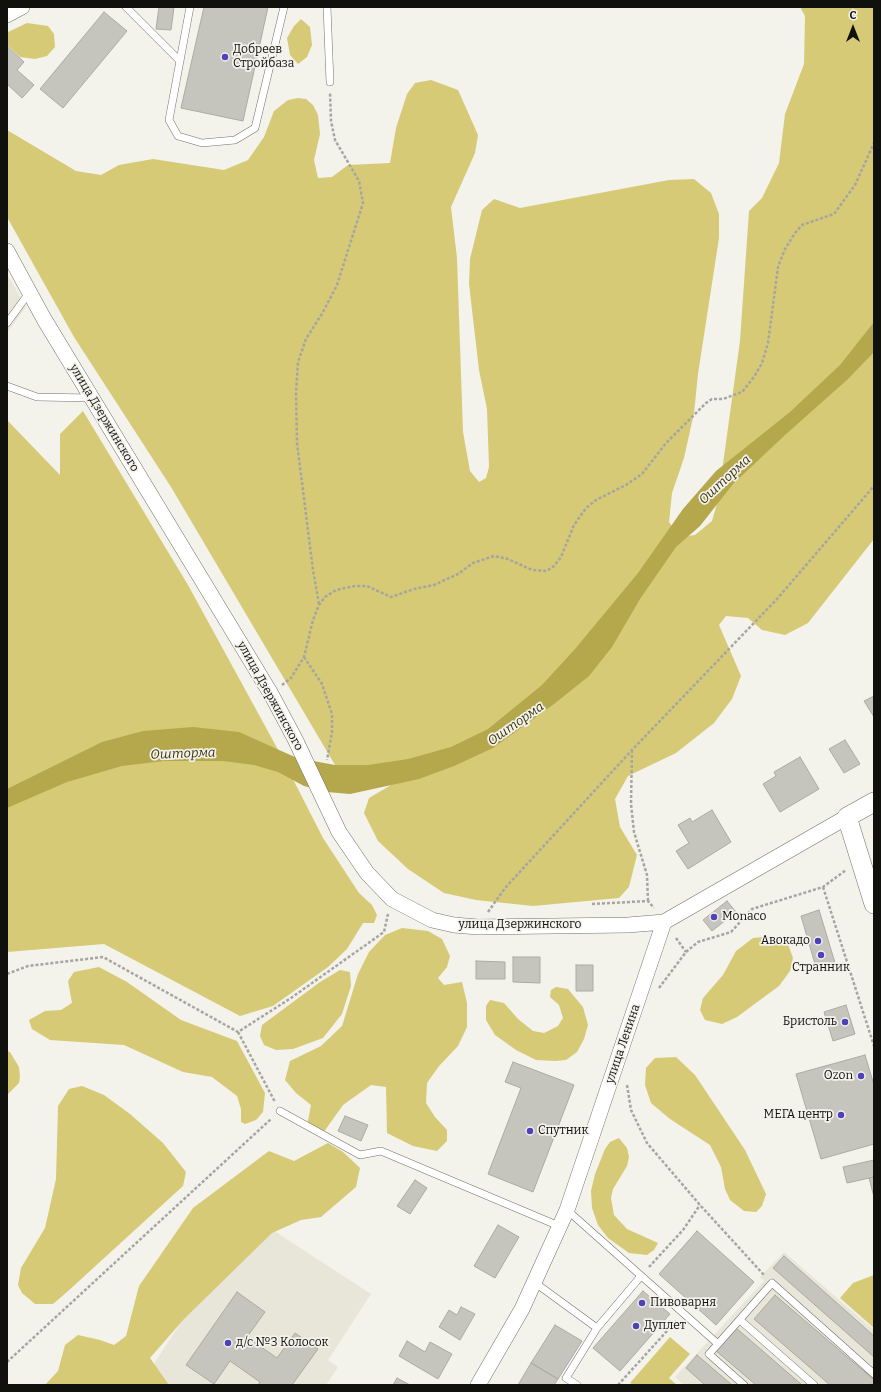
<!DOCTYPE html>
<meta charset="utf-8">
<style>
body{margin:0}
#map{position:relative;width:881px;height:1392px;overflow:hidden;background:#f3f2eb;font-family:Bitter,serif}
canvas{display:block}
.frame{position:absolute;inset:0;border:8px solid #10100d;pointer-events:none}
.north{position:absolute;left:833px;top:8px;width:40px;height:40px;-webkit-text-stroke:3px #f3f2eb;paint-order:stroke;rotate:0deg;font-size:11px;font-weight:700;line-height:16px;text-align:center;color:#10100d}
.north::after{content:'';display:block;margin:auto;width:14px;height:18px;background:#10100d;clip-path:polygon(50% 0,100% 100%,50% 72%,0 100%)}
</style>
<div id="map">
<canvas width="881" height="1392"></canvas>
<div class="frame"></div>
<div class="north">С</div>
</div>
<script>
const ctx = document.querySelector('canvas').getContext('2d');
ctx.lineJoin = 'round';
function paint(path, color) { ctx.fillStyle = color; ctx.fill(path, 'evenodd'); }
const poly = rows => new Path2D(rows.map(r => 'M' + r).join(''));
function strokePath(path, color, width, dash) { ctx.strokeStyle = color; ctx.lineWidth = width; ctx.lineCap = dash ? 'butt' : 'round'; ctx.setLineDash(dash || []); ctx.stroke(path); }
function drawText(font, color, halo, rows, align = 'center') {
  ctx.font = font + ' Bitter,serif'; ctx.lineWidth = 3.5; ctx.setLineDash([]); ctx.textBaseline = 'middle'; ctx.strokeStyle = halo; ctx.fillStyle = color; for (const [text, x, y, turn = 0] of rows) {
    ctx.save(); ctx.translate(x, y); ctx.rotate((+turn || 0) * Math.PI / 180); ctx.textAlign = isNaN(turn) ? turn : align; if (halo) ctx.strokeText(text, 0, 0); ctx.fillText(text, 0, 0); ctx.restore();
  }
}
const built = poly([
 [7,274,26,307,7,333],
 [251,1216,371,1294,328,1360,338,1367,326,1385,140,1385],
 [784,1252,874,1330,874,1385,684,1385,675,1377,764,1281,760,1277]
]);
const green = poly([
 [800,7,874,7,874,539,808,623,785,635,762,630,748,618,726,616,719,625,741,676,732,699,714,723,676,753,628,776,615,799,620,827,637,855,629,887,619,898,533,906,476,900,444,893,408,869,378,841,364,813,369,798,391,785,395,776,368,765,335,765,171,487,74,337,7,217,7,130,76,171,101,175,119,165,153,159,224,170,248,160,264,137,274,111,288,100,298,98,306,99,313,105,318,115,320,134,314,160,318,178,332,177,348,165,390,163,396,128,407,94,415,83,431,80,458,90,478,135,475,153,451,207,457,258,463,432,470,471,479,482,486,478,489,467,487,409,479,370,469,284,470,259,482,210,494,199,520,208,669,180,694,179,711,193,719,214,719,238,698,374,694,413,684,458,672,493,669,522,680,537,695,535,712,521,718,500,740,341,749,211,762,198,779,163,785,114,804,64,805,16],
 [301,19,310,27,312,45,307,57,298,64,290,55,287,38,294,26],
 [27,23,48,26,54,34,55,47,47,56,35,59,20,57,7,45,8,32],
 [83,411,188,585,276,746,323,838,359,893,372,905,377,915,374,923,363,923,347,949,328,967,273,1006,240,1016,104,944,7,952,7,420,60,475,60,434],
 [402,928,428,931,442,939,450,956,447,967,438,978,444,985,462,982,467,1003,467,1027,458,1046,439,1066,427,1083,426,1103,435,1117,447,1130,447,1141,437,1151,413,1146,387,1133,386,1087,371,1085,343,1105,323,1133,307,1126,311,1105,296,1093,285,1080,290,1061,321,1046,342,1026,358,974,369,952,385,935],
 [764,937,780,939,788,944,793,958,790,971,779,986,737,1017,722,1024,705,1020,700,1010,703,998,723,975,736,951,753,938],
 [99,967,127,982,181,1020,237,1041,265,1093,263,1112,256,1120,245,1124,241,1122,241,1109,237,1096,212,1077,183,1072,124,1045,50,1040,32,1029,29,1020,45,1011,61,1010,72,1003,68,981,74,972],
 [340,970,350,972,351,986,342,1014,323,1038,293,1049,276,1050,264,1045,260,1036,262,1025,320,982],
 [556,987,568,989,583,1007,588,1025,584,1039,577,1052,566,1060,555,1061,536,1060,516,1050,495,1035,486,1020,486,1006,490,1000,504,1003,518,1019,533,1031,544,1033,558,1026,563,1018,559,1005,550,997,551,990],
 [7,1051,10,1052,19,1067,20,1077,19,1083,7,1095],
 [676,1057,695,1075,745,1150,766,1194,762,1206,756,1212,744,1211,730,1200,725,1189,721,1167,710,1145,670,1119,651,1103,645,1085,646,1068,655,1058],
 [82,1086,104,1095,130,1114,163,1143,186,1172,183,1186,67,1292,53,1304,35,1304,22,1293,18,1285,21,1268,45,1228,56,1179,58,1106,69,1089],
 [619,1138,627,1148,629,1157,627,1166,613,1189,611,1198,614,1215,627,1229,658,1243,654,1250,647,1255,629,1253,608,1238,598,1225,592,1208,591,1191,595,1174,605,1149,610,1142],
 [328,1143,343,1152,360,1168,356,1187,321,1217,301,1220,272,1233,184,1319,150,1358,169,1385,45,1385,58,1371,65,1345,78,1335,100,1340,114,1345,126,1336,139,1286,193,1208,269,1151,294,1161],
 [874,1275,874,1328,840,1298,853,1283],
 [670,1337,690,1354,669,1378,677,1385,633,1385,630,1383]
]);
const water = poly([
 [874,322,874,352,848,379,785,435,733,484,700,526,676,547,640,599,612,647,589,676,554,704,493,748,454,766,419,779,350,794,327,792,304,786,278,772,254,765,223,761,164,761,122,766,67,782,7,808,7,789,102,742,143,731,193,727,239,732,297,758,335,765,368,765,408,759,451,747,488,729,542,685,575,649,638,573,683,509,716,471,790,412,840,365]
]);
const building = poly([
 [159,7,174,7,171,30,156,29,159,7],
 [204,7,268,7,243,121,181,108,204,7],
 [104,12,127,31,63,108,40,89,104,12],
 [7,46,24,62,17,70,34,85,22,98,7,84,7,46],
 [874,696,874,717,864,701,874,696],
 [845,740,860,764,844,773,829,749,845,740],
 [800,757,819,789,780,812,763,784,776,776,774,772,800,757],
 [712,810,731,842,688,869,676,851,689,843,678,825,690,818,692,822,712,810],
 [727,901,736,912,712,931,703,920,727,901],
 [819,910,836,966,817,971,801,916,819,910],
 [513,957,540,957,540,983,513,982,513,957],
 [476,961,505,962,505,979,476,979,476,961],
 [576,965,593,965,593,991,576,991,576,965],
 [846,1005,855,1034,833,1041,824,1012,846,1005],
 [865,1055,874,1085,874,1144,821,1159,796,1074,865,1055],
 [513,1062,574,1085,533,1192,488,1174,521,1088,505,1082,513,1062],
 [345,1116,368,1125,361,1141,338,1131,345,1116],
 [874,1160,874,1177,847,1183,843,1167,874,1160],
 [874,1177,874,1197,869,1178,874,1177],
 [415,1180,427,1188,410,1214,397,1206,415,1180],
 [498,1225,519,1237,495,1278,474,1266,498,1225],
 [697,1231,754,1282,716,1325,659,1274,697,1231],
 [784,1256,874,1336,874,1357,773,1268,784,1256],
 [643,1291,670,1314,620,1371,593,1348,643,1291],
 [237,1292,265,1312,247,1337,277,1358,295,1333,318,1349,292,1385,258,1385,260,1382,230,1361,214,1384,186,1365,237,1292],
 [775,1295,874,1380,874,1385,830,1385,754,1319,775,1295],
 [461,1307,475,1314,460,1340,439,1327,449,1310,457,1315,461,1307],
 [555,1325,582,1341,558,1379,531,1363,555,1325],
 [735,1327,802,1385,756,1385,715,1350,735,1327],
 [407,1341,425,1352,430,1342,452,1354,438,1379,399,1356,407,1341],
 [697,1355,732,1385,705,1385,686,1368,697,1355],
 [531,1363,558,1379,554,1385,518,1385,531,1363],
 [397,1378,410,1385,393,1385,397,1378]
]);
const path = poly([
 [319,604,313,570,297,443,296,393,298,362,306,339,323,312,337,285,363,203,359,181,335,140,331,121,330,92],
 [304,657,322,684,332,714,332,732,327,760],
 [282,685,291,678,304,657,313,620,319,605,325,597,336,590,355,586,367,586,391,597,414,589,434,585,458,574,473,563,494,556,508,559,532,570,547,571,554,566,561,557,574,525,586,508,596,500,626,485,642,474,666,443,706,403,712,399,723,399,742,392,754,377,762,363,768,343,778,267,785,249,795,233,802,225,834,214,855,185,874,143],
 [632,750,631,804,634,832,647,875,648,901],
 [823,887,874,1046],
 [592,904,648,901,654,908],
 [488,912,505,888,632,750,777,599,874,486],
 [676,938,686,952],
 [7,974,28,966,103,957,238,1032,291,998,384,932,388,914],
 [659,988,686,952,698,942,731,932,752,909,823,887,846,870],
 [238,1032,275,1102],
 [627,1085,631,1110,647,1143,700,1205,764,1275],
 [649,1267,683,1230,700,1205],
 [7,1362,271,1119],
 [618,1385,676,1321]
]);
const service = poly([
 [126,7,180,61],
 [190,7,169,120,178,136,202,143,235,140,255,128,284,7],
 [327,7,330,82],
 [7,323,29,293],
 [7,386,37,397,92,398],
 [280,1111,360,1155,381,1151,559,1226],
 [567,1210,718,1344,772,1283,874,1374],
 [534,1282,597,1328,566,1378,577,1385],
 [740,1320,814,1385],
 [597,1328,641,1276],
 [718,1344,709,1354,744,1385]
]);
const minor = poly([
 [7,15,22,7],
 [7,251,44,319,271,694,295,739,339,832,367,873,392,899,432,920,454,925,478,927,628,925,664,922,847,817],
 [478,1385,522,1309,567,1210,664,922]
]);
const tertiary = poly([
 [874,802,847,817,874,904]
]);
const markers = [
 [225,57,4,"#4d42b9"],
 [714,917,4,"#4d42b9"],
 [818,941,4,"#4d42b9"],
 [821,955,4,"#4d42b9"],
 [845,1022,4,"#4d42b9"],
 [861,1076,4,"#4d42b9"],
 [841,1115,4,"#4d42b9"],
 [530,1131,4,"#4d42b9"],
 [642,1303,4,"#4d42b9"],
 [636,1326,4,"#4d42b9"],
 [228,1343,4,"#4d42b9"]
];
const poiNames = [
 ["Добреев",233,50],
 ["Стройбаза",233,64],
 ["Monaco",722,917],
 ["Авокадо",810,941,"right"],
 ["Странник",821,968,"center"],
 ["Бристоль",837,1022,"right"],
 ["Ozon",853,1076,"right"],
 ["МЕГА центр",833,1115,"right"],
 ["Спутник",538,1131],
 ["Пивоварня",650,1303],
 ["Дуплет",644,1326],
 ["д/с №3 Колосок",236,1343]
];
const streetNames = [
 ["улица Дзержинского",104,418,59],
 ["улица Дзержинского",270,696,61],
 ["улица Дзержинского",520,925],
 ["улица Ленина",623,1044,-71]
];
const waterNames = [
 ["Ошторма",725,480,-43],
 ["Ошторма",516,724,-35],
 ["Ошторма",183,754,-2]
];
paint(built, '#e8e6d8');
paint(green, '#d6ca77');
paint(water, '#b4a74c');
paint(building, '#c5c4bd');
strokePath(building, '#abaaa3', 1);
strokePath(service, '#72726b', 8);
strokePath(minor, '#72726b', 16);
strokePath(tertiary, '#72726b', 20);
strokePath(path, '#a6a5a0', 2.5, [3, 2]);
strokePath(service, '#fff', 7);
strokePath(minor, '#fff', 15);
strokePath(tertiary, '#fff', 19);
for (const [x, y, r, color] of markers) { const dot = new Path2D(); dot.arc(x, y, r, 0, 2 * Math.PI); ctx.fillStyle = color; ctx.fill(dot); strokePath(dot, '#f3f2eb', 1.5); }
drawText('12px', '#10100d', '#f3f2eb', poiNames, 'left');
drawText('12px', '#10100d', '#f3f2eb', streetNames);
drawText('italic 13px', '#3c360e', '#f3f2eb', waterNames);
</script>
